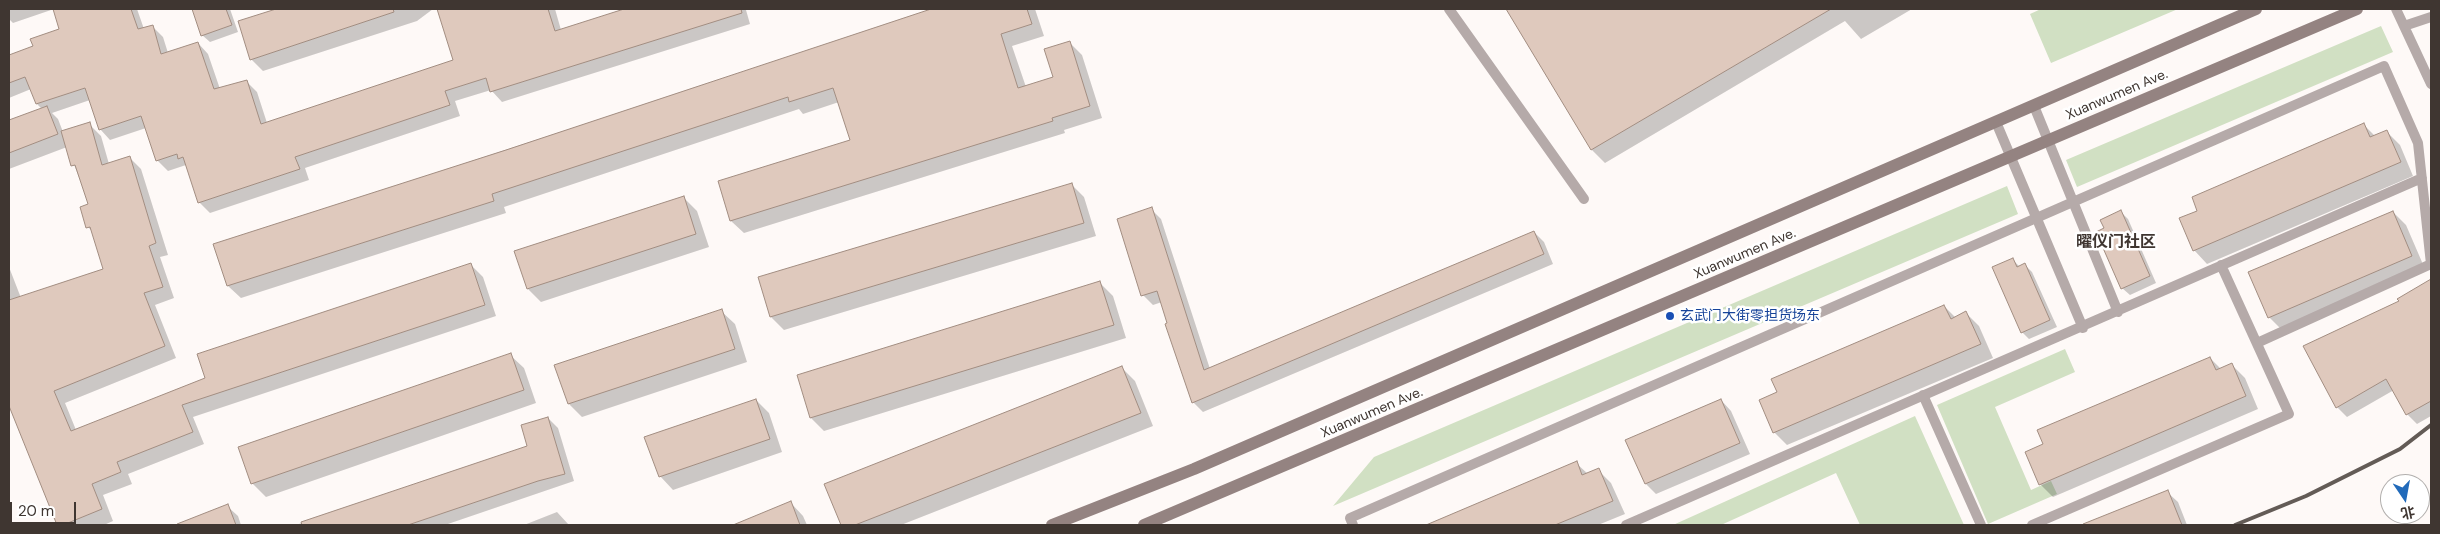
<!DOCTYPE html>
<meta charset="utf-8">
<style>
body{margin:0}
#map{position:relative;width:2440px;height:534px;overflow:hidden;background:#fef9f7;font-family:"DM Sans","Noto Sans SC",sans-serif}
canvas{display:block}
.frame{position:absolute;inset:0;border:10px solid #3f3631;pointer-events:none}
.north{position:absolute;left:2380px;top:474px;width:50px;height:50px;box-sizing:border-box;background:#fff;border:1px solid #b2afad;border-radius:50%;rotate:168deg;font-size:14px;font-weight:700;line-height:20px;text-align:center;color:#3f3631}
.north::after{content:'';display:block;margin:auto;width:18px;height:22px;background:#216aba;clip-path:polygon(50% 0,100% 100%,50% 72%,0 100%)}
.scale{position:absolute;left:10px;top:502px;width:66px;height:22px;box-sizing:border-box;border:2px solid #3f3631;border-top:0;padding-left:6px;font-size:15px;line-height:18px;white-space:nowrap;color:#3f3631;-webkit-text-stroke:4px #fff;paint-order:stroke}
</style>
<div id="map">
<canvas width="2440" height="534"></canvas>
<div class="frame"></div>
<div class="north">北</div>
<div class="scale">20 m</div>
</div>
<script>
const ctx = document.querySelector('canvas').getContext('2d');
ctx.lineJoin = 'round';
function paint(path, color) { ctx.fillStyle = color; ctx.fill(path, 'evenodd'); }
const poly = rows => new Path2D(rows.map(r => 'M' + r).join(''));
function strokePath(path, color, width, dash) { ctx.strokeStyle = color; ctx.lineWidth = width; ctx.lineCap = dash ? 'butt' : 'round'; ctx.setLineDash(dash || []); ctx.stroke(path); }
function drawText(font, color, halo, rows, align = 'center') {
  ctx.font = font + ' "DM Sans","Noto Sans SC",sans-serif'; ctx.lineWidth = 5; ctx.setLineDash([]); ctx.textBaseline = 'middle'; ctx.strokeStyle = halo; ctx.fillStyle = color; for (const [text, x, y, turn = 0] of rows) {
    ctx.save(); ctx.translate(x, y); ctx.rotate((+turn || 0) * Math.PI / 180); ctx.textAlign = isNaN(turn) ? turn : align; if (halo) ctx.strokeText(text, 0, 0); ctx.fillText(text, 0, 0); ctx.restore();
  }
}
const green = poly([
 [2041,9,2178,9,2051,63,2030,14],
 [2381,26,2393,52,2077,187,2066,160],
 [2007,186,2018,214,1333,506,1374,457],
 [2065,349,2075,372,1995,407,2031,490,2051,481,2057,494,1988,524,1937,405],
 [1915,416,1964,525,1860,525,1836,473,1721,525,1673,525]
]);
const shadow = poly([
 [9,9,137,9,144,29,152,26,163,37,168,53,198,43,208,54,220,89,246,81,257,92,267,123,455,61,439,10,444,9,555,9,561,30,629,9,750,9,746,10,750,24,502,102,491,90,455,101,460,116,305,168,309,180,210,213,199,202,186,165,168,171,157,160,146,128,110,140,100,129,90,100,52,113,58,119,63,132,89,124,101,136,109,164,129,157,141,169,168,255,160,257,174,298,155,305,176,358,65,403,76,430,207,379,471,265,483,277,496,316,193,417,204,444,128,474,132,484,103,495,113,521,104,525,58,525,9,402,9,267,21,298,104,270,93,232,88,227,90,205,67,147,9,169,9,121,42,109,37,104,31,89,9,98,9,57,34,46,60,30,54,9,13,23,9,19],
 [193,9,230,9,238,32,210,42,202,35],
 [280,9,433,9,417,21,263,71,251,59,239,22],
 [936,9,1035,9,1044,36,1012,46,1026,87,1054,78,1070,43,1082,55,1102,118,1064,130,1065,133,744,233,731,221,719,182,852,141,839,102,803,114,799,109,504,207,506,213,241,298,228,286,215,245],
 [1508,9,1912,9,1861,39,1845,21,1605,163,1592,150],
 [2364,125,2375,136,2386,131,2400,145,2413,176,2207,264,2194,250,2199,211],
 [1071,184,1084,197,1096,236,784,330,771,317],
 [684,198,697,211,709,247,541,302,528,289],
 [1151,209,1161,219,1210,369,1534,232,1544,242,1553,264,1203,412,1193,402,1162,302,1153,305,1143,295],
 [2121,212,2128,219,2156,283,2130,295,2122,288,2106,229],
 [2393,212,2406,225,2425,269,2282,330,2269,317],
 [2013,260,2020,267,2025,265,2032,272,2057,327,2029,339,2022,332],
 [2429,282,2431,284,2431,416,2417,424,2407,414,2394,390,2347,417,2337,407,2305,346,2400,302],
 [1100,283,1113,296,1126,338,824,431,811,418],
 [1944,306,1956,318,1966,313,1979,326,1993,358,1787,445,1774,432],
 [721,311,735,324,747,362,582,417,569,404,556,366],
 [510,355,524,368,536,403,266,497,252,483],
 [2210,358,2221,369,2232,365,2245,378,2258,409,2053,497,2040,484,2045,445],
 [1122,368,1135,381,1153,426,901,525,842,525,826,484],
 [756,400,769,413,782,452,673,490,660,476],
 [1721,400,1731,411,1750,454,1656,494,1646,484,1627,441],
 [548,418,558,428,574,481,445,525,296,525,529,446],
 [1576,463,1588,474,1598,470,1611,483,1625,514,1598,525,1429,525],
 [2167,492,2178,502,2187,525,2084,525],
 [790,502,803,516,807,525,735,525],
 [227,506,238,516,241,525,178,525],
 [557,512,569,525,524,525]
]);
const building = poly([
 [53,9,131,9,138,29,153,25,161,54,198,42,214,89,247,80,261,124,453,60,437,9,548,9,555,31,624,9,741,9,742,13,490,92,486,78,445,91,450,105,295,157,300,169,198,203,183,157,178,159,177,154,156,161,141,116,99,130,85,88,36,104,25,77,9,83,9,55,33,46,30,39,59,29,53,9],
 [192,9,226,9,232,25,201,36,192,9],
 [276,9,393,9,394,12,250,60,238,21,276,9],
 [931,9,1027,9,1032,24,1001,34,1018,88,1053,77,1044,49,1070,41,1090,106,1052,118,1053,121,730,221,718,181,850,140,833,88,789,102,788,97,492,194,494,201,227,286,213,244,506,150,931,9],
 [1506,9,1831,9,1591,150,1506,9],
 [47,106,58,134,9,153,9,120,47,106],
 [90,122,102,165,130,156,156,243,149,246,163,287,144,293,165,346,54,391,71,431,205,378,197,354,471,263,485,305,182,405,193,432,117,462,121,472,92,484,102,509,63,525,57,525,9,406,9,300,103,269,90,227,86,228,80,207,88,204,75,165,71,166,61,131,90,122],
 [2364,123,2370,137,2387,130,2401,162,2193,251,2179,218,2197,211,2192,197,2364,123],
 [1072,183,1084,223,770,317,758,277,1072,183],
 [684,196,696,234,527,289,514,251,684,196],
 [1152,207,1204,370,1534,231,1544,254,1192,403,1165,324,1167,323,1157,291,1141,296,1117,219,1152,207],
 [2121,210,2150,276,2121,289,2096,232,2104,228,2100,220,2121,210],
 [2393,211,2412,256,2268,318,2248,272,2393,211],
 [2013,258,2017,267,2025,263,2050,320,2021,333,1992,267,2013,258],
 [2431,279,2431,401,2406,415,2386,379,2336,408,2303,346,2399,301,2397,299,2431,279],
 [1100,281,1114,325,810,418,797,375,1100,281],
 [1944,305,1951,319,1966,311,1981,344,1773,433,1759,400,1777,392,1771,379,1944,305],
 [722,309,735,349,568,404,554,365,722,309],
 [511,353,524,390,251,484,238,447,511,353],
 [2210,357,2216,370,2232,363,2246,396,2039,485,2025,452,2043,444,2037,430,2210,357],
 [1122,366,1141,413,855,525,841,525,824,484,1122,366],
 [756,399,770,439,659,477,644,437,756,399],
 [1721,399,1740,443,1645,484,1625,440,1721,399],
 [548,417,565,474,538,481,408,525,302,525,301,522,527,446,521,425,548,417],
 [1577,461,1582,475,1599,468,1613,501,1555,525,1426,525,1577,461],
 [2168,490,2182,525,2083,525,2083,524,2168,490],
 [791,501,800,525,733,525,791,501],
 [228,504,236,525,177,525,177,524,228,504]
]);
const lane = poly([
 [1449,9,1584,199],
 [2396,9,2431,84],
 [2404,26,2431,17],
 [2034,106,2118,312],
 [1996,122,2083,328],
 [1923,395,1981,525],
 [1353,525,1350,518,2384,66,2418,143,2431,264,2257,343],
 [1626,525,2422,178],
 [2032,525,2289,414,2221,265]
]);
const secondary = poly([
 [1052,525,1194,469,2256,9],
 [1144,525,2357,9]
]);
const rail = poly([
 [2235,525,2306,496,2400,449,2431,425]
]);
const markers = [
 [1670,316,5,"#1a4fb4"]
];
const streetNames = [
 ["Xuanwumen Ave.",2117,95,-23],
 ["Xuanwumen Ave.",1745,254,-23],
 ["Xuanwumen Ave.",1372,413,-23]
];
const transitNames = [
 ["玄武门大街零担货场东",1680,316]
];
const quarterNames = [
 ["曜仪门社区",2116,243]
];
paint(green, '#d1e0c3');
paint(shadow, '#0003');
paint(building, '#dfc9bd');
strokePath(building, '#a28d81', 1);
strokePath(lane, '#b5aaa9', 10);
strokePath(secondary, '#948381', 12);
strokePath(rail, '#635b56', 4);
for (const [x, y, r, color] of markers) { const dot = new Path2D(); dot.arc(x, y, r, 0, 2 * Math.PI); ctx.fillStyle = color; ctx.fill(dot); strokePath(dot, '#fff', 2); }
drawText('14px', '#3f3631', '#fff', streetNames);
drawText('14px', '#164399', '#fff', transitNames, 'left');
drawText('bold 16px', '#3f3631', '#fff', quarterNames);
</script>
